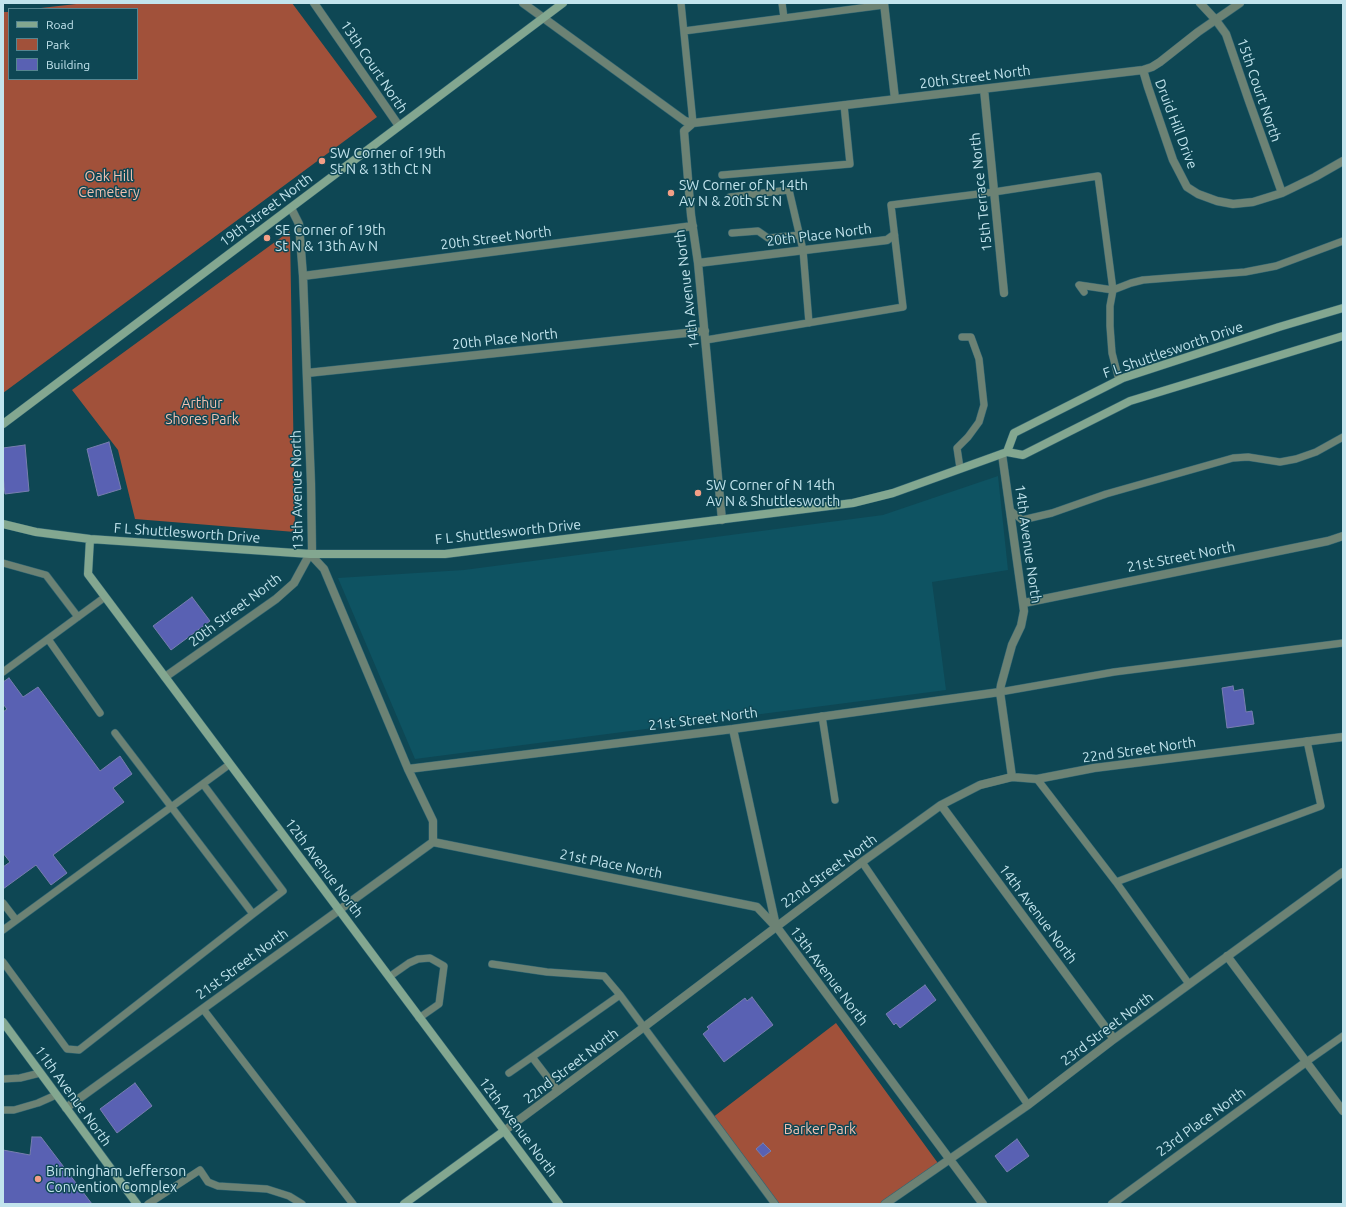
<!DOCTYPE html>
<style>
body{margin:0}
#map{position:relative;width:1346px;height:1207px;overflow:hidden;background:#0e4754;font-family:Ubuntu,sans-serif}
canvas{display:block}
.frame{position:absolute;inset:0;border:4px solid #c2e4ed;pointer-events:none}
.legend{position:absolute;left:8px;top:8px;width:130px;height:72px;box-sizing:border-box;background:#0e4754;border:1px solid #568691;margin:0;padding:5px 7px;list-style:none;font-size:12px;color:#c2e4ed}
.legend li{display:flex;align-items:center;gap:8px;height:20px}
.legend b{width:20px;border:1px solid #568691}
</style>
<div id="map">
<canvas width="1346" height="1207"></canvas>
<div class="frame"></div>
<ul class="legend">
<li><b style="height:5px;background:#83a790"></b>Road</li>
<li><b style="height:11px;background:#a1513a"></b>Park</li>
<li><b style="height:11px;background:#5961b3"></b>Building</li>
</ul>
</div>
<script>
const c = document.querySelector('canvas').getContext('2d');
c.lineJoin = 'round';
function fillPath(path, color) { c.fillStyle = color; c.fill(path, 'evenodd'); }
const poly = rows => new Path2D(rows.map(r => 'M' + r).join(''));
function strokePath(path, color, width, dash) { c.strokeStyle = color; c.lineWidth = width; c.lineCap = dash ? 'butt' : 'round'; c.setLineDash(dash || []); c.stroke(path); }
function write(font, color, halo, rows, align = 'center') {
  c.font = font + ' Ubuntu,sans-serif'; c.lineWidth = 3; c.setLineDash([]); c.textBaseline = 'middle'; c.strokeStyle = halo; c.fillStyle = color; for (const [text, x, y, turn = 0] of rows) {
    c.save(); c.translate(x, y); c.rotate((+turn || 0) * Math.PI / 180); c.textAlign = isNaN(turn) ? turn : align; if (halo) c.strokeText(text, 0, 0); c.fillText(text, 0, 0); c.restore();
  }
}
const built = poly([
 [998,476,1008,570,932,582,946,690,415,759,338,578,464,570,883,515]
]);
const green = poly([
 [85,3,292,3,377,117,3,393,3,12,9,12,9,79,137,79,137,9,32,9],
 [290,231,295,532,135,519,118,450,72,390],
 [836,1023,940,1166,885,1204,775,1204,712,1118]
]);
const building = poly([
 [109,442,121,489,98,496,87,449,109,442],
 [25,445,29,491,5,494,3,475,3,448,25,445],
 [192,597,210,621,171,650,153,626,192,597],
 [9,678,23,697,38,687,100,771,120,756,132,774,113,788,124,802,53,855,67,873,51,885,36,865,3,889,3,867,10,862,3,853,3,712,7,709,3,704,3,682,9,678],
 [1233,686,1234,691,1243,689,1246,712,1252,711,1254,724,1227,728,1222,688,1233,686],
 [925,985,936,1000,900,1028,896,1023,894,1025,886,1014,925,985],
 [752,997,773,1025,724,1062,703,1034,709,1029,707,1027,745,998,747,1001,752,997],
 [135,1083,152,1106,117,1133,100,1109,135,1083],
 [32,1137,41,1137,92,1204,3,1204,3,1150,30,1155,32,1137],
 [1017,1139,1029,1156,1007,1172,995,1156,1017,1139],
 [763,1143,771,1151,763,1157,756,1149,763,1143]
]);
const lane = poly([
 [681,3,693,123],
 [782,3,784,18],
 [684,31,884,5],
 [722,175,850,164,844,105],
 [730,197,789,190,803,250,809,323],
 [732,233,758,231,768,238,799,235],
 [1084,292,1079,285,1113,290,1131,283,1143,280,1245,272,1276,266,1343,241],
 [706,340,903,307,891,205,994,192,1098,176,1113,290,1110,306,1110,326,1112,353,1119,380],
 [960,468,957,448,968,437,979,422,984,405,979,359,971,337,962,337],
 [1011,511,1022,520,1052,513,1106,494,1233,458,1248,457,1280,462,1296,459,1316,452,1343,437],
 [3,563,46,575,78,617],
 [48,639,100,713],
 [3,672,105,597],
 [1000,692,1114,672,1343,643],
 [822,716,835,800],
 [1037,779,1116,882,1321,806,1307,741],
 [203,784,283,891,253,914],
 [862,862,1028,1105],
 [1116,882,1189,984],
 [3,903,16,920],
 [3,930,230,764],
 [3,962,67,1049,79,1050,253,914,115,733],
 [492,964,547,972,604,976,620,995,532,1057],
 [389,977,409,963,418,959,430,958,444,966,439,1004,419,1018],
 [620,995,775,1204],
 [203,1009,353,1204],
 [1306,1062,1343,1036],
 [509,1073,532,1057,558,1091],
 [3,1079,20,1078,40,1073],
 [3,1110,14,1110,38,1103,56,1095],
 [148,1204,200,1170,208,1182,218,1186,267,1189,289,1196,302,1204]
]);
const street = poly([
 [314,3,399,126],
 [523,3,685,121,693,123,1143,70,1152,67,1160,62,1198,32,1240,3],
 [884,3,895,99],
 [1200,3,1215,19,1226,34,1249,101,1282,193],
 [1143,70,1148,87,1173,160,1187,187,1198,194,1217,201,1233,204,1253,202,1282,193,1315,177,1343,161],
 [984,89,1004,293],
 [693,123,684,131,691,215,698,263,722,520],
 [698,263,887,240,894,235],
 [303,276,693,226],
 [307,373,705,331],
 [1002,454,1024,611,1021,626,1012,645,1001,685,1000,692,1012,777],
 [310,554,324,569,408,769,433,821,433,842],
 [1024,603,1328,541,1343,536],
 [165,677,276,599,294,583,312,550,311,484,303,276,299,224,291,208],
 [733,729,776,926,983,1204],
 [408,769,733,729,1000,692],
 [941,805,1114,1039],
 [433,842,757,907,775,926],
 [1227,956,1343,1111],
 [66,1108,433,842],
 [504,1131,644,1027,862,862,941,805,980,785,1012,777,1037,779,1094,768,1343,737],
 [885,1204,1028,1105,1114,1039,1343,872],
 [1112,1204,1306,1062]
]);
const secondary = poly([
 [3,424,563,3],
 [1007,452,1014,433,1123,378,1279,327,1343,308],
 [3,524,36,532,90,539,310,554,445,554,853,503,893,493,1007,452,1023,455,1130,401,1343,336],
 [90,539,88,574,559,1204],
 [3,1022,137,1204],
 [404,1204,504,1131]
]);
const markers = [
 [322,161,4,"#f39f86"],
 [671,193,4,"#f39f86"],
 [267,238,4,"#f39f86"],
 [698,493,4,"#f39f86"],
 [38,1179,4,"#f39f86"]
];
const streetNames = [
 ["13th Court North",374,67,56],
 ["20th Street North",975,77,-7],
 ["15th Court North",1259,90,71],
 ["Druid Hill Drive",1176,124,69],
 ["15th Terrace North",981,192,-96],
 ["19th Street North",266,210,-37],
 ["20th Place North",819,235,-7],
 ["20th Street North",496,238,-7],
 ["14th Avenue North",687,289,-97],
 ["20th Place North",505,339,-6],
 ["F L Shuttlesworth Drive",1173,350,-19],
 ["13th Avenue North",297,490,-91],
 ["F L Shuttlesworth Drive",508,532,-6],
 ["F L Shuttlesworth Drive",187,533,4],
 ["14th Avenue North",1028,544,82],
 ["21st Street North",1181,557,-11],
 ["20th Street North",235,610,-37],
 ["21st Street North",703,719,-7],
 ["22nd Street North",1139,750,-8],
 ["21st Place North",611,864,11],
 ["12th Avenue North",324,868,53],
 ["22nd Street North",829,871,-36],
 ["14th Avenue North",1038,914,53],
 ["21st Street North",242,964,-36],
 ["13th Avenue North",829,976,53],
 ["23rd Street North",1107,1029,-37],
 ["22nd Street North",571,1066,-37],
 ["11th Avenue North",73,1096,54],
 ["23rd Place North",1201,1122,-36],
 ["12th Avenue North",518,1127,53]
];
const poiNames = [
 ["SW Corner of 19th",330,153],
 ["St N & 13th Ct N",330,169],
 ["SW Corner of N 14th",679,185],
 ["Av N & 20th St N",679,201],
 ["SE Corner of 19th",275,230],
 ["St N & 13th Av N",275,246],
 ["SW Corner of N 14th",706,485],
 ["Av N & Shuttlesworth",706,501],
 ["Birmingham Jefferson",46,1171],
 ["Convention Complex",46,1187]
];
const parkNames = [
 ["Oak Hill",109,176],
 ["Cemetery",109,192],
 ["Arthur",202,403],
 ["Shores Park",202,419],
 ["Barker Park",820,1129]
];
fillPath(built, '#0e5362');
fillPath(green, '#a1513a');
fillPath(building, '#5961b3');
strokePath(building, '#777eaf', 1);
strokePath(lane, '#326673', 8);
strokePath(street, '#326673', 9);
strokePath(secondary, '#326673', 9);
strokePath(lane, '#6c8274', 7);
strokePath(street, '#6c8274', 8);
strokePath(secondary, '#83a790', 8);
for (const [x, y, r, color] of markers) { const dot = new Path2D(); dot.arc(x, y, r, 0, 2 * Math.PI); c.fillStyle = color; c.fill(dot); strokePath(dot, '#0e4754', 1.5); }
write('14px', '#c2e4ed', '#0e4754', streetNames);
write('14px', '#c2e4ed', '#0e4754', poiNames, 'left');
write('14px', '#f3c0b0', '#0e4754', parkNames);
</script>
